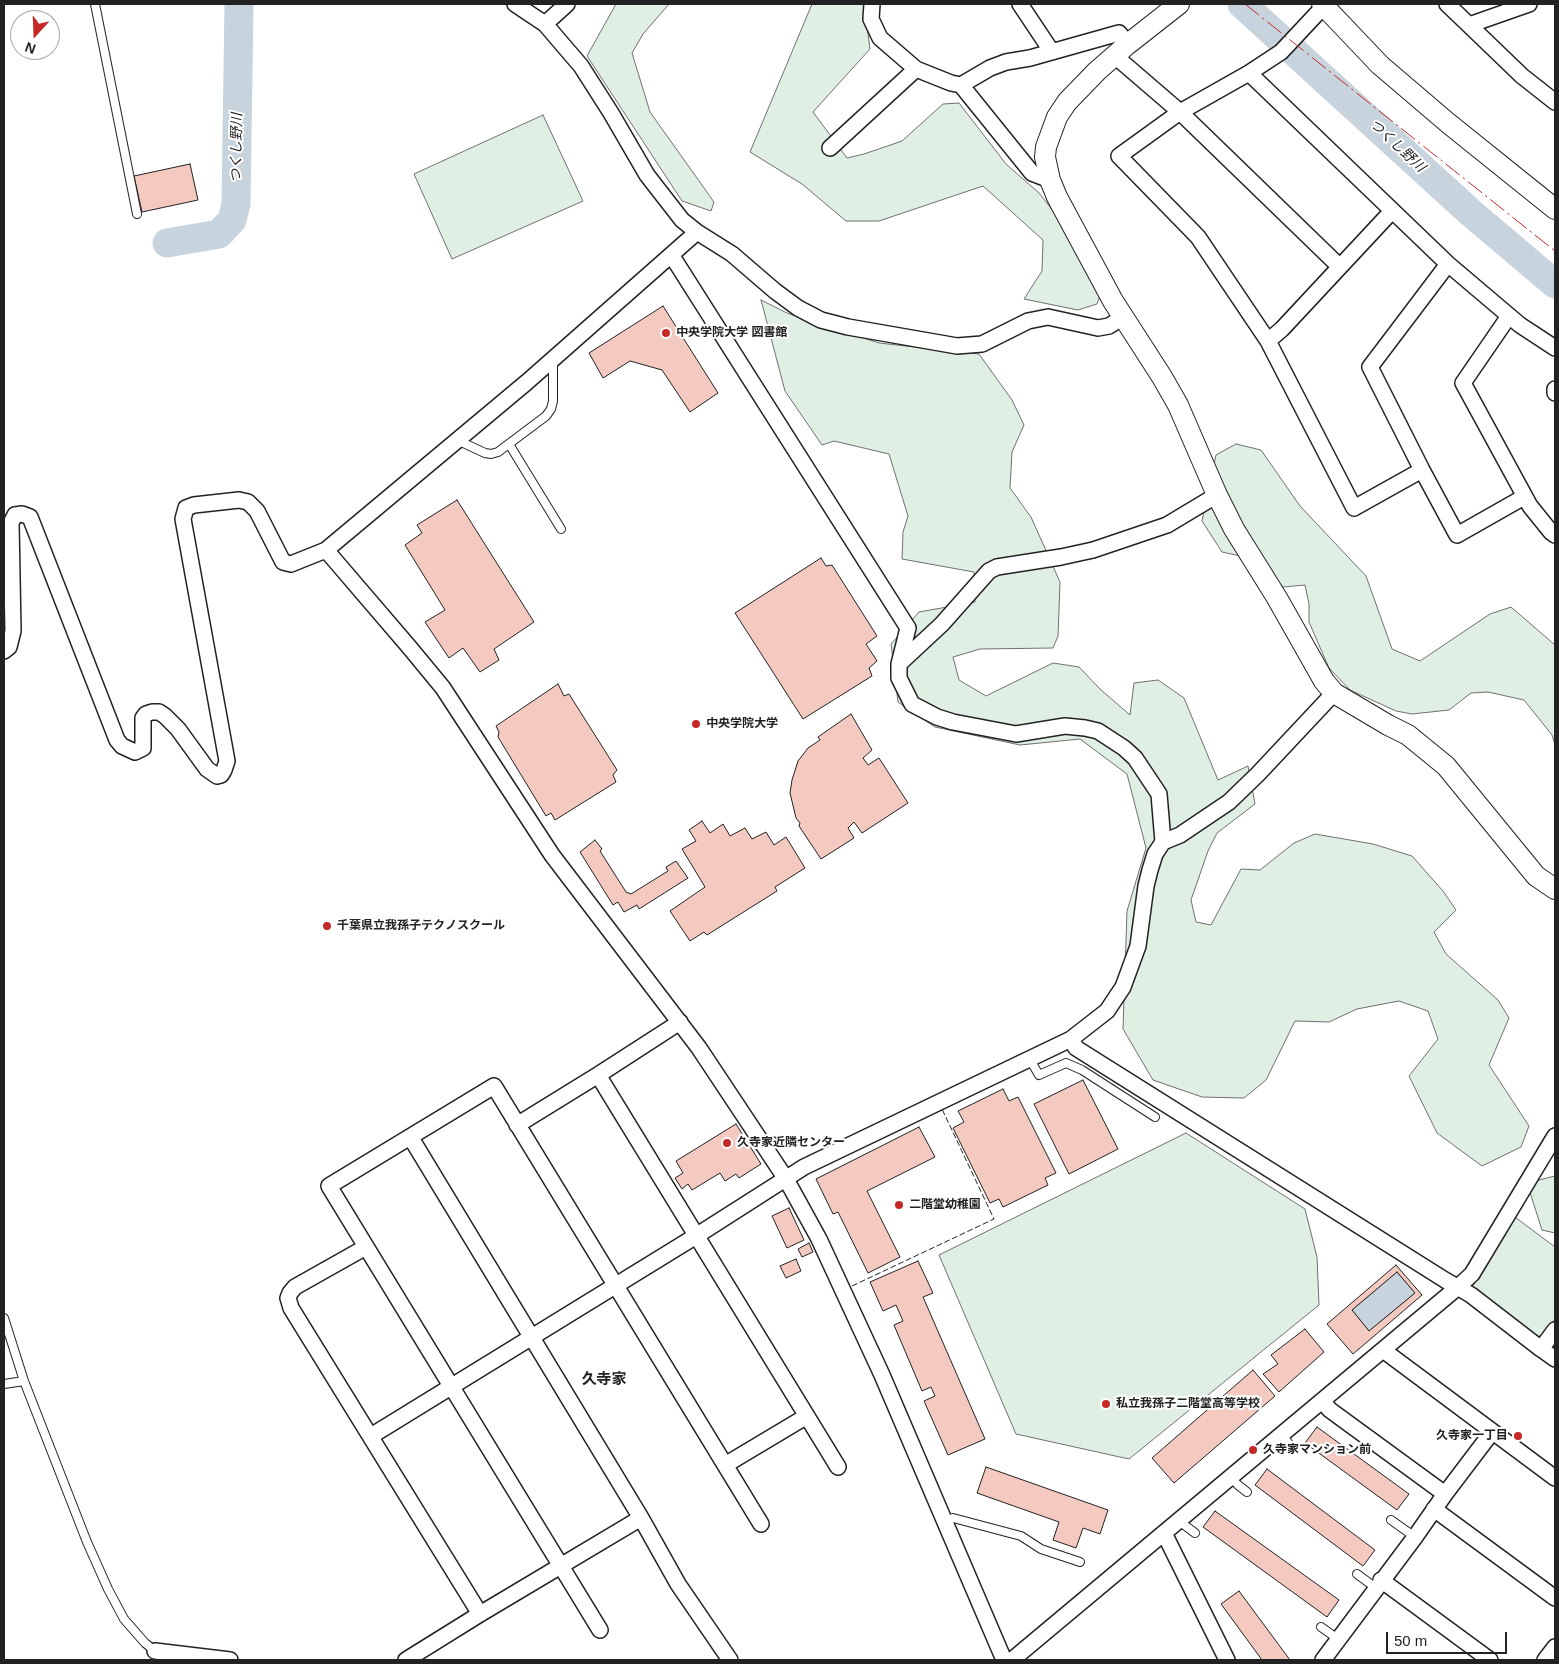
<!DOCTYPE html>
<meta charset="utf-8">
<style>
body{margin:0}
#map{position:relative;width:1559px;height:1664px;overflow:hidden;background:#fff;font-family:Helvetica,sans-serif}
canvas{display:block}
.frame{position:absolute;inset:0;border:5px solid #222;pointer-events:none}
.north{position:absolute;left:10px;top:10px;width:50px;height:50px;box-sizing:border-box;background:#fff;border:1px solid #a7a7a7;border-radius:50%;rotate:200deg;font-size:14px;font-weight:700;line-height:20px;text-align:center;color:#222}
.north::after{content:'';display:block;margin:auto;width:18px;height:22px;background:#c62828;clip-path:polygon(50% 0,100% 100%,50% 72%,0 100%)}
.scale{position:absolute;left:1386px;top:1632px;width:121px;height:22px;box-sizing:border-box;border:2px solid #222;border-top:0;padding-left:6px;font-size:15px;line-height:18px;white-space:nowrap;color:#222;-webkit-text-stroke:4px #fff;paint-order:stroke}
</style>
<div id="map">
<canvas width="1559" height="1664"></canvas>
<div class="frame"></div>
<div class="north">N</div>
<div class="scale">50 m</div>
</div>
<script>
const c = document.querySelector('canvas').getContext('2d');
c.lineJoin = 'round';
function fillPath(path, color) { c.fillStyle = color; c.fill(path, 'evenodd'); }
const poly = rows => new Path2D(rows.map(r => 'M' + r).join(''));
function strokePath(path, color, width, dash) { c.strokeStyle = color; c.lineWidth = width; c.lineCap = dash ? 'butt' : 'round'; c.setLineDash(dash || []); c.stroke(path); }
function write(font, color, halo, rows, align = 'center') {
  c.font = font + ' Helvetica,"Noto Sans JP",sans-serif'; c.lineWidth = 4; c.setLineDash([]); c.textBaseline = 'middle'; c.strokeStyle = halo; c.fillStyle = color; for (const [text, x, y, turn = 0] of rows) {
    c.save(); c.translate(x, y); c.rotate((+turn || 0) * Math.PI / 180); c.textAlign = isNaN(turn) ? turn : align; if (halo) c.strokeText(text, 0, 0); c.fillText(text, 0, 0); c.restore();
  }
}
const green = poly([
 [616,4,669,4,643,34,632,53,650,112,714,202,711,211,682,201,587,56,616,4],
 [812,4,864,4,870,49,813,112,847,158,864,154,902,141,943,104,959,103,1006,164,1039,193,1058,217,1101,293,1097,304,1078,310,1024,299,1042,271,1043,240,983,186,879,221,846,221,802,184,750,152,812,4],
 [543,115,583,201,452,259,414,174,543,115],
 [761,300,787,313,879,343,979,354,1012,400,1024,425,1012,452,1010,488,1031,517,1060,582,1058,636,1053,648,980,649,953,657,959,680,986,696,1053,663,1079,667,1100,689,1130,715,1134,683,1158,680,1184,698,1218,780,1248,766,1255,804,1217,833,1208,851,1191,900,1196,922,1211,925,1241,869,1260,870,1294,843,1315,834,1373,844,1412,856,1443,891,1456,910,1434,932,1446,954,1498,1000,1509,1018,1489,1065,1529,1126,1521,1147,1482,1166,1437,1133,1409,1076,1438,1039,1428,1011,1399,1001,1357,1009,1329,1022,1295,1021,1266,1080,1244,1098,1202,1097,1153,1080,1123,1029,1127,911,1146,848,1127,774,1080,739,1020,745,935,727,898,702,891,644,919,612,975,602,974,572,902,559,903,532,908,516,889,454,834,441,822,445,785,391,761,300],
 [1236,444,1261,450,1300,506,1366,576,1392,649,1420,661,1490,614,1511,607,1555,645,1555,745,1552,735,1524,700,1488,692,1471,693,1449,710,1412,714,1396,711,1350,690,1329,668,1309,622,1309,604,1305,585,1283,587,1259,560,1222,552,1202,521,1216,455,1236,444],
 [1186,1133,1305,1209,1317,1257,1319,1305,1129,1459,1016,1434,939,1255,1186,1133],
 [1555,1176,1555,1233,1542,1230,1527,1183,1555,1176],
 [1515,1217,1555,1247,1555,1319,1544,1335,1536,1337,1471,1289,1515,1217]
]);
const water = poly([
 [1397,1272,1415,1293,1369,1331,1352,1310,1397,1272]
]);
const river = poly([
 [1242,4,1471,213,1555,284],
 [167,243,219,234,232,220,236,204,239,4]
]);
const building = poly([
 [190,164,198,200,142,212,134,176,190,164],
 [663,306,718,393,690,412,662,370,630,361,603,378,589,353,663,306],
 [457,500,534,622,494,649,499,660,480,672,463,648,449,658,425,622,445,610,405,545,422,533,417,525,457,500],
 [821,558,826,566,832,565,877,636,866,644,877,661,869,668,872,676,803,719,735,613,821,558],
 [558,684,564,696,569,694,617,770,613,775,616,782,555,820,551,813,546,816,498,737,499,732,496,726,558,684],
 [851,714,872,750,863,758,868,765,879,758,908,803,862,833,854,822,848,828,854,838,821,859,799,826,800,823,796,818,790,793,792,780,798,761,808,748,820,740,818,737,851,714],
 [702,821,710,833,723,824,730,836,745,828,752,839,766,832,774,845,786,837,805,868,775,887,777,891,707,935,704,932,690,941,670,911,705,887,682,849,696,841,689,830,702,821],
 [595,840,602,849,600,851,626,892,631,894,668,871,666,867,676,861,688,878,639,909,637,905,624,912,618,902,613,905,580,852,595,840],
 [1083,1080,1118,1149,1069,1174,1034,1104,1083,1080],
 [1003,1089,1009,1101,1018,1097,1056,1173,1045,1178,1048,1185,1003,1207,999,1199,990,1203,953,1128,964,1122,958,1111,1003,1089],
 [736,1124,761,1164,739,1178,736,1174,725,1181,720,1173,692,1190,688,1184,682,1189,675,1178,683,1173,676,1161,736,1124],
 [919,1127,935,1157,867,1191,900,1257,868,1273,838,1212,833,1214,816,1179,919,1127],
 [789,1208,804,1240,787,1248,772,1216,789,1208],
 [809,1243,813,1252,802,1257,798,1249,809,1243],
 [796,1259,801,1271,786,1278,780,1266,796,1259],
 [918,1261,933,1293,923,1297,985,1439,948,1455,924,1401,935,1396,931,1387,922,1391,894,1325,903,1321,896,1305,883,1311,870,1282,918,1261],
 [1396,1265,1422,1295,1353,1354,1327,1324,1396,1265],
 [1397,1272,1415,1293,1369,1331,1352,1310,1397,1272],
 [1305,1329,1324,1352,1279,1392,1263,1374,1278,1364,1271,1355,1305,1329],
 [1253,1370,1275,1396,1174,1483,1152,1458,1253,1370],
 [1317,1427,1409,1494,1397,1510,1305,1443,1317,1427],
 [986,1467,1108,1510,1100,1534,1083,1528,1076,1548,1053,1540,1059,1522,977,1493,986,1467],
 [1267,1469,1375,1550,1363,1566,1255,1485,1267,1469],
 [1215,1511,1339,1600,1327,1617,1203,1527,1215,1511],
 [1239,1591,1290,1660,1262,1660,1221,1604,1239,1591]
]);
const lane = poly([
 [95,4,137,214],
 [457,440,485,453,491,454,498,452,546,416,551,409,553,401,553,361],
 [509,444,561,529],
 [1029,1058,1039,1075,1066,1063,1082,1070,1155,1117],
 [4,1318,24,1381,87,1542,108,1589,124,1619,145,1643,155,1651],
 [4,1384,24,1381],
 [1282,1435,1293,1449],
 [1231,1478,1238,1485,1247,1492],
 [1391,1520,1415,1537],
 [1179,1521,1195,1533],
 [944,1522,953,1518,1021,1536,1041,1549,1080,1562],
 [1357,1574,1376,1588],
 [1321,1627,1338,1639]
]);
const street = poly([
 [515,4,545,24],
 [567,4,545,24,581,66,611,113,647,175,682,220,697,232],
 [872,4,871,19,880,38,916,69,951,83,961,85,1032,173,1050,180],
 [1020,4,1052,52],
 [1447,4,1469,25,1529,4],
 [1324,6,1281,52,1249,73,1180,112,1119,156,1198,237,1268,341,1354,508,1422,470],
 [1469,25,1522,76,1555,102],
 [1115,56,1180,112,1339,266],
 [1249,73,1448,264,1520,325,1555,348],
 [961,85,990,68,1006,62,1030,58,1119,33,1128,44],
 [830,148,916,69],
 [672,256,908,628,899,664,899,678,912,704,937,717,953,722,1016,734,1065,726,1085,728,1098,731,1124,748,1135,758,1159,794,1163,842],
 [1448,264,1370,367,1422,470,1457,535,1524,497],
 [1509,316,1463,383,1530,506,1551,532,1555,535],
 [1268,341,1282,329,1392,211],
 [1555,389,1555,393],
 [4,651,9,647,13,631,11,523,15,515,22,514,30,517,117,740,122,746,135,752,143,748,143,718,146,714,152,712,159,712,165,716,178,729,207,769,217,776,221,775,224,770,227,761,183,519,186,508,194,505,239,500,248,502,257,511,283,562,291,564,326,550],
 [899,664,942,624,989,571,997,567,1061,557,1093,550,1167,525,1217,495],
 [1334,693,1258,774,1229,802,1180,835,1163,842,1155,854,1150,870,1146,886,1138,946,1123,987,1107,1011,1071,1039,1076,1048,1445,1280,1471,1295,1541,1349,1555,1330],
 [598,1075,838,1467],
 [517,1125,598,1075,680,1022],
 [411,1138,641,1518,678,1584,730,1660],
 [366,1247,295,1287,290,1293,288,1298,291,1308,480,1614],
 [1541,1349,1555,1359],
 [1383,1350,1555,1478],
 [1322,1401,1330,1410,1445,1494],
 [371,1436,696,1236,804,1167,1071,1039],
 [725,1465,807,1416],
 [1434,1509,1555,1598],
 [1164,1533,1227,1660],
 [1381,1580,1490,1660],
 [600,1630,329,1186,494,1086,761,1524],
 [155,1651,230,1660],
 [406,1660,480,1614,641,1518],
 [1004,1660,882,1375,819,1239,786,1179,699,1048,552,855,443,688,410,648,326,550,527,382,697,232,732,254,775,291,798,308,821,320,848,327,957,346,982,344,1028,321,1048,317,1098,328,1109,326,1123,317],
 [1012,1660,1458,1287,1472,1274,1555,1136],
 [1323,1660,1415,1537,1445,1494,1492,1432],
 [1545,1660,1555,1647]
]);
const secondary = poly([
 [1179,4,1128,44,1097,71,1067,102,1057,117,1046,147,1045,157,1050,180,1057,197,1113,301,1162,377,1178,405,1217,495,1234,529,1277,598,1324,681,1334,693,1388,725,1408,735,1446,766,1536,876,1555,889],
 [1322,4,1380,65,1448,123,1555,209]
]);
const fence = poly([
 [852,1286,994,1219,942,1109]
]);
const power = poly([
 [1245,4,1555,251]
]);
const markers = [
 [666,333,5,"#c62828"],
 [696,724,5,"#c62828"],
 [327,926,5,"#c62828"],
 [727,1143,5,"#c62828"],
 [899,1205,5,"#c62828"],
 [1106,1404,5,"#c62828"],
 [1518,1436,5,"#c62828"],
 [1253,1450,5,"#c62828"]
];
const poiNames = [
 ["中央学院大学 図書館",676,333],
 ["中央学院大学",706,724],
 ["千葉県立我孫子テクノスクール",337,926],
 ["久寺家近隣センター",737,1143],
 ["二階堂幼稚園",909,1205],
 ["私立我孫子二階堂高等学校",1116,1404],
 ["久寺家一丁目",1508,1436,"right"],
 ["久寺家マンション前",1263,1450]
];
const waterNames = [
 ["つくし野川",1397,146,43],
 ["つくし野川",237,148,-89]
];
const quarterNames = [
 ["久寺家",604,1380]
];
fillPath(green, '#e0efe3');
strokePath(green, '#6f6f6f', 1);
fillPath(water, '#c7d3dd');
strokePath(water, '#6f6f6f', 1);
strokePath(river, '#c7d3dd', 29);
fillPath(building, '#f3c9c0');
strokePath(building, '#222', 1);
strokePath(lane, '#222', 10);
strokePath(street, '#222', 18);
strokePath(secondary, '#222', 22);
strokePath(lane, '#fff', 8);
strokePath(street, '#fff', 15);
strokePath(secondary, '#fff', 20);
strokePath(fence, '#222', 1, [6, 2.5]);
strokePath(power, '#c62828', 1, [18, 4, 2.5, 4]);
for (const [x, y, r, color] of markers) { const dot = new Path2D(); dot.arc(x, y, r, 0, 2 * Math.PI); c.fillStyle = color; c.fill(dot); strokePath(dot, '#fff', 2); }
write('bold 12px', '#222', '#fff', poiNames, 'left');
write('italic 14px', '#222', '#fff', waterNames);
write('bold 15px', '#222', '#fff', quarterNames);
</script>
